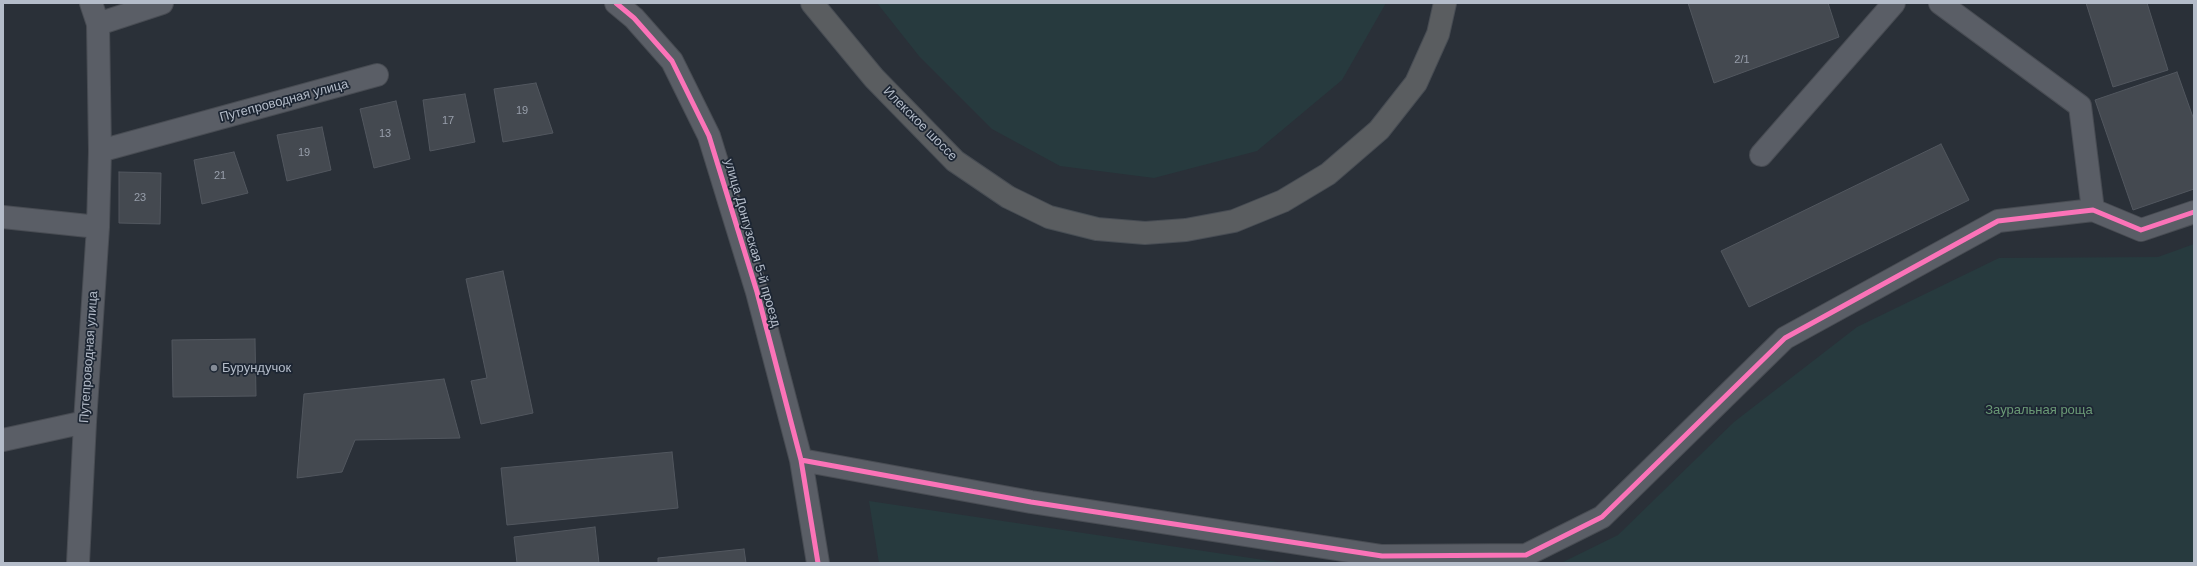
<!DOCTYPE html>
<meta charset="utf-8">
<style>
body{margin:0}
#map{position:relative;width:2197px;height:566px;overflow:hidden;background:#2a3038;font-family:Arial,sans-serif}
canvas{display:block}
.frame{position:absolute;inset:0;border:4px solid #b4bcc9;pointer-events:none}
</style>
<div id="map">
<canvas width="2197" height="566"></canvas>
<div class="frame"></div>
</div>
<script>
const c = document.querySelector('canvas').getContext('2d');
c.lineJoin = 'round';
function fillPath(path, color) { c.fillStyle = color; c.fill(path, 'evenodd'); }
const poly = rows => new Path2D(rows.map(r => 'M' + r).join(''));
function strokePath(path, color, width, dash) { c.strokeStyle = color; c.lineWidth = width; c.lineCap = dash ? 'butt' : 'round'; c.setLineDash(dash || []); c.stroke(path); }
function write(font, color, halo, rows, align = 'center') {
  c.font = font + ' Arial,sans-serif'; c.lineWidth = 3.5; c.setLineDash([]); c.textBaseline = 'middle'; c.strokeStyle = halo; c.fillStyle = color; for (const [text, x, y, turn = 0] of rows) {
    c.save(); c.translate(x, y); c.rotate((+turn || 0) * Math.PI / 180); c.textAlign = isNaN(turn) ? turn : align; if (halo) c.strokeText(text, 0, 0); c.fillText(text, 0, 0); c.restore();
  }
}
const green = poly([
 [877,3,1386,3,1342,80,1257,151,1154,178,1060,166,992,129,919,56],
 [2194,244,2194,563,1561,563,1618,535,1734,422,1857,327,1999,258,2158,257],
 [869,501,1284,563,879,563]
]);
const building = poly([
 [1688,3,1828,3,1839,37,1714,83,1688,3],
 [2086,3,2147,3,2168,70,2113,87,2086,3],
 [2177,72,2194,120,2194,189,2133,210,2095,100,2177,72],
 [536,83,553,133,503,142,494,89,536,83],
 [465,94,475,142,430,151,423,100,465,94],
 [396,101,410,159,374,168,360,109,396,101],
 [322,127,331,170,287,181,277,135,322,127],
 [1941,144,1969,200,1749,307,1721,251,1941,144],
 [234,152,248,193,202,204,194,160,234,152],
 [119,172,161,173,160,224,119,223,119,172],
 [503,271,533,413,481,424,471,381,487,378,466,279,503,271],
 [255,339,256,396,173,397,172,340,255,339],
 [444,379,460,438,355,440,342,472,297,478,304,394,444,379],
 [672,452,678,508,507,525,501,468,672,452],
 [595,527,599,563,517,563,514,537,595,527],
 [744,549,746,563,658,563,658,558,744,549]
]);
const minor = poly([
 [616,3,634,18,672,61,709,136,757,292,801,460,818,563],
 [1940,3,2080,106,2093,210],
 [98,24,162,3],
 [100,151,377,75],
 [1761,155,1894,3],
 [3,217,98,227],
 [3,440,85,422],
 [801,460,1031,502,1382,556,1526,555,1602,517,1785,338,1998,221,2093,210,2141,230,2194,212],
 [78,563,85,422,98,227,100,151,98,24,91,3]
]);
const highway = poly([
 [812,3,874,78,955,161,1008,197,1049,217,1097,229,1145,233,1186,230,1234,221,1283,201,1328,174,1379,130,1416,83,1438,34,1445,3]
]);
const cycleway = poly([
 [616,3,634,18,672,61,709,136,757,292,801,460,818,563],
 [801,460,1031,502,1382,556,1526,555,1602,517,1785,338,1998,221,2093,210,2141,230,2194,212]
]);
const markers = [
 [214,368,4,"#848b96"]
];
const numberNames = [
 ["2/1",1742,60],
 ["19",522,111],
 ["17",448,121],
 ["13",385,134],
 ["19",304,153],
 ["21",220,176],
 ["23",140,198]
];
const streetNames = [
 ["Путепроводная улица",284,101,-15],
 ["Илекское шоссе",920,124,45],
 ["улица Донгузская 5-й проезд",752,243,74],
 ["Путепроводная улица",89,357,-86]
];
const poiNames = [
 ["Бурундучок",222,368]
];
const parkNames = [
 ["Зауральная роща",2039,410]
];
fillPath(green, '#273a3e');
fillPath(building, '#444950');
strokePath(building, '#52575f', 1);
strokePath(minor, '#484c53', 24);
strokePath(highway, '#474c53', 24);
strokePath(minor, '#5a5e66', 22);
strokePath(highway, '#5a5d60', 22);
strokePath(cycleway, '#fb73b8', 5);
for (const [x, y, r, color] of markers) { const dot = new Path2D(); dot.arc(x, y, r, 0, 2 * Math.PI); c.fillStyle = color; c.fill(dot); strokePath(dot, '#1d2633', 1.5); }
write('11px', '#989fab', null, numberNames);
write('13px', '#b4bcc9', '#1d2633', streetNames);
write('13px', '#b4bcc9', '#1d2633', poiNames, 'left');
write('13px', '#6b9a76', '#1d2633', parkNames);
</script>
